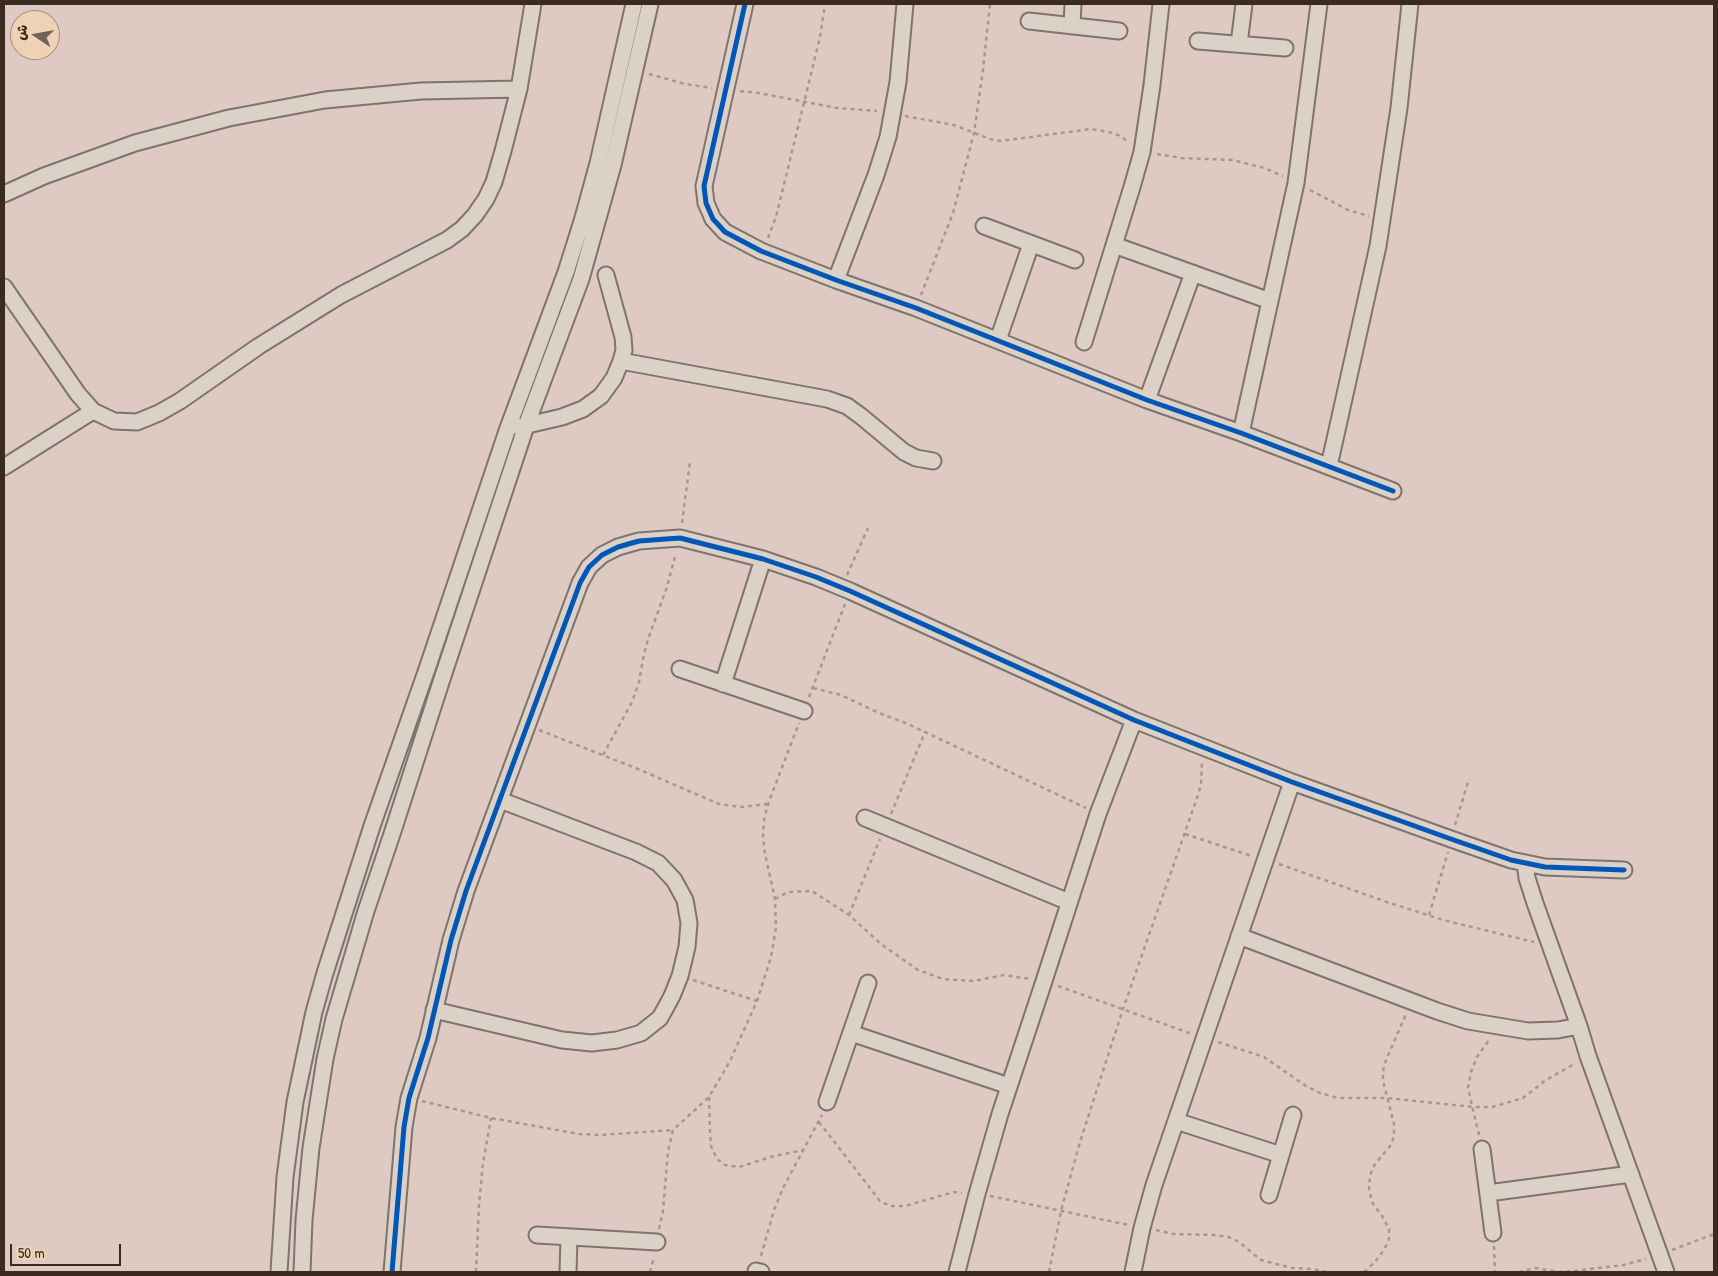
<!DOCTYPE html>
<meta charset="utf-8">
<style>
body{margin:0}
#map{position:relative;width:1718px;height:1276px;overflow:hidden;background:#decac3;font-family:"Patrick Hand","Playpen Sans Arabic",sans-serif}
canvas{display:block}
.frame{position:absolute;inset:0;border:5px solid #3b2a1e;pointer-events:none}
.north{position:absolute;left:10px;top:10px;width:50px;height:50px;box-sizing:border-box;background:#efd2b5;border:1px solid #a78f79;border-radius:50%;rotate:282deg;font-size:14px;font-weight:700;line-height:20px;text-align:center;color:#3b2a1e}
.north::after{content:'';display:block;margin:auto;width:18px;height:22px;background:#746258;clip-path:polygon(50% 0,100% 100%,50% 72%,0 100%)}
.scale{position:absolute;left:10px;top:1244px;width:111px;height:22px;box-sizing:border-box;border:2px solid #3b2a1e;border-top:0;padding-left:6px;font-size:15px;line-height:18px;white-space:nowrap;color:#3b2a1e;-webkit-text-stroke:4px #efd2b5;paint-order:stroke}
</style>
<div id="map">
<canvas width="1718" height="1276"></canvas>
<div class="frame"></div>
<div class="north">ش</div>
<div class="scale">50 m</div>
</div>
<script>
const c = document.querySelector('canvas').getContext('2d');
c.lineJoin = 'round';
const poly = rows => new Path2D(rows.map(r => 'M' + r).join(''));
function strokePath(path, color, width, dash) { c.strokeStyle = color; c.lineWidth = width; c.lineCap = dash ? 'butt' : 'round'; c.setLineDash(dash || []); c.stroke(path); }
const path = poly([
 [649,74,685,84,712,88],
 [740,91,758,93,837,108,877,111],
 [905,116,954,125,990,139,1000,141,1091,129,1109,132,1121,136,1129,143],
 [1157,154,1181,158,1233,160,1264,168,1283,176],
 [1310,190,1348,210,1369,216],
 [768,238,776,217,820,37,825,4],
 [921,295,953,213,974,133,983,70,990,4],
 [682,523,690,462],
 [847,575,868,528],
 [813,688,841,695,879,713,908,724,1086,808],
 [809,697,845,604],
 [539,730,638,769,719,804,741,807,768,804],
 [603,755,632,702,639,682,643,659,648,639,666,590,676,553],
 [891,814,925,732],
 [1455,825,1469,779],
 [1185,834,1252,856],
 [1279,864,1387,902,1443,920,1534,942],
 [775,899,788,892,812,891,849,915,881,944,918,970,943,979,973,981,1004,975,1031,979],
 [849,915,880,839],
 [1429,915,1448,852],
 [693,980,757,1001],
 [1058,986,1192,1034],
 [1218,1042,1264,1057,1306,1086,1320,1093,1338,1098,1387,1098,1473,1107,1492,1107,1523,1098,1546,1080,1576,1063],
 [709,1097,710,1131,711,1146,717,1159,725,1165,739,1167,774,1156,804,1150],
 [422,1101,491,1118,579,1134,601,1135,673,1130],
 [819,1122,880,1201,890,1206,905,1206,954,1192,962,1193],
 [1479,1135,1468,1088,1471,1072,1477,1057,1489,1040],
 [990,1196,1129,1225],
 [659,1229,663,1211,668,1151,673,1130,709,1097,730,1061,757,1001,771,957,776,928,775,899,765,854,763,837,764,820,768,804,799,723],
 [1156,1230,1173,1234,1214,1235,1229,1237,1239,1242,1261,1260,1292,1268,1313,1269,1327,1272],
 [1494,1246,1495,1272],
 [1672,1250,1714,1234],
 [761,1256,774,1210,783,1188,822,1115],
 [476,1272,479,1205,483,1163,491,1118],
 [650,1272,654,1257],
 [1049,1272,1061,1211,1080,1142,1123,1009,1197,798,1201,785,1202,762],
 [1364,1272,1375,1262,1384,1250,1389,1239,1389,1229,1382,1216,1373,1204,1369,1190,1370,1175,1375,1164,1391,1145,1394,1136,1394,1124,1383,1081,1383,1073,1384,1065,1406,1014],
 [1519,1272,1535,1268,1559,1272,1574,1271,1623,1265,1646,1259]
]);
const street = poly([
 [745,4,704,186,706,203,713,219,725,232,761,251,836,280,916,308,1147,400,1241,433,1393,491],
 [1029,21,1119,31],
 [1072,26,1073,4],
 [1198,41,1285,48],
 [1239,44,1244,4],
 [4,194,44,176,135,143,229,118,325,100,421,91,519,89],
 [984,226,1075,260],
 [1114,245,1270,301],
 [836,280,876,175,888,137,898,82,905,4],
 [4,287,78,394,93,411,114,421,137,422,159,413,180,401,259,346,341,295,447,240,462,229,475,215,486,199,494,182,503,151,519,89,533,4],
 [998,340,1031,244],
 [1084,342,1132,187,1142,152,1152,85,1161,4],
 [621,361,827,399,847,406,862,417,904,452,916,458,933,461],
 [1147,400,1193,273],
 [519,427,562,417,583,409,601,396,614,378,621,361,624,350,623,337,606,275],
 [1241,433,1296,183,1319,4],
 [1329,466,1378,246,1399,108,1410,4],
 [4,467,93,411],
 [680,669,804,711],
 [723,684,763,559],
 [865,818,1069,902],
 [1525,863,1527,878,1535,903,1579,1026,1588,1056,1666,1272],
 [1239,936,1437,1011,1468,1021,1528,1031,1558,1030,1579,1026],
 [434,1010,562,1040,592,1043,617,1040,641,1033,660,1018,672,996,680,976,687,947,689,923,685,900,674,880,658,863,636,852,500,800],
 [851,1033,1009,1086],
 [827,1102,868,983],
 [1176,1121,1281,1155],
 [1482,1149,1493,1233],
 [1488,1193,1631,1174],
 [1269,1195,1293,1115],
 [537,1235,657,1242],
 [756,1271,761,1272],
 [279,1272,285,1177,295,1102,314,1012,325,973,372,826,427,669,508,428,566,272,583,218,598,163,634,4],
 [302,1272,304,1220,311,1148,325,1059,334,1019,366,911,392,834,443,676,526,426,581,279,613,165,650,4],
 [392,1272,404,1127,409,1098,428,1038,451,940,466,891,580,583,589,567,602,555,618,547,639,541,680,538,763,559,816,577,850,591,1134,720,1292,782,1451,839,1511,860,1545,867,1624,870],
 [568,1272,569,1238],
 [957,1272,977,1194,1000,1114,1044,981,1098,814,1134,720],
 [1133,1272,1142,1228,1154,1185,1292,782]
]);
const cycleway = poly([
 [745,4,704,186,706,203,713,219,725,232,761,251,836,280,916,308,1147,400,1241,433,1393,491],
 [392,1272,404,1127,409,1098,428,1038,451,940,466,891,580,583,589,567,602,555,618,547,639,541,680,538,763,559,816,577,850,591,1134,720,1292,782,1451,839,1511,860,1545,867,1624,870]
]);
strokePath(street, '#7f736d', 19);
strokePath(path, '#a29991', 2.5, [4, 4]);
strokePath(street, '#dcd1c7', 15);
strokePath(cycleway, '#0057b8', 5);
</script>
